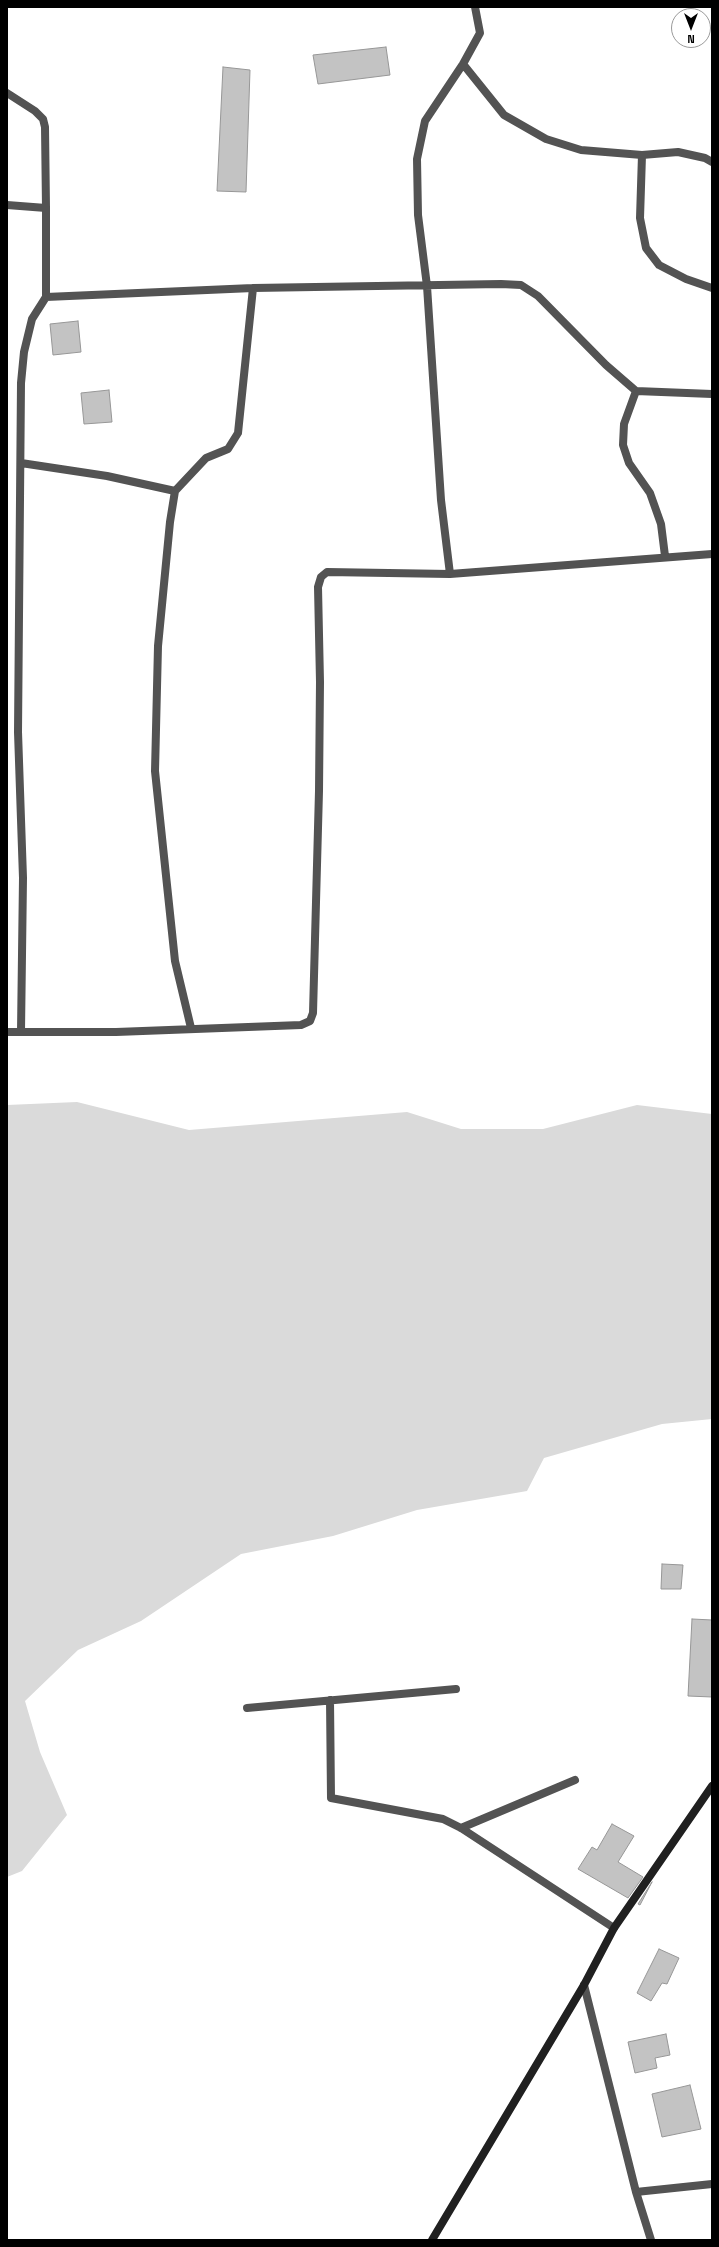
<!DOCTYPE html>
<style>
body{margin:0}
#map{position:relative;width:719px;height:2247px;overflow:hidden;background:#fff;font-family:"Space Grotesk",sans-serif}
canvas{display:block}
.frame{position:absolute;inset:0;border:8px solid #000;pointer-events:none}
.north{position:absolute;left:671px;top:8px;width:40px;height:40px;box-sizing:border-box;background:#fff;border:1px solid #999;border-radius:50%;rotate:180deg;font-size:11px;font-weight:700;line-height:16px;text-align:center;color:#000}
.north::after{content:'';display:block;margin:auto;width:14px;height:18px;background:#000;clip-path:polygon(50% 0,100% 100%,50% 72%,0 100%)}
</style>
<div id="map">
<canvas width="719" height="2247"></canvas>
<div class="frame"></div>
<div class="north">N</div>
</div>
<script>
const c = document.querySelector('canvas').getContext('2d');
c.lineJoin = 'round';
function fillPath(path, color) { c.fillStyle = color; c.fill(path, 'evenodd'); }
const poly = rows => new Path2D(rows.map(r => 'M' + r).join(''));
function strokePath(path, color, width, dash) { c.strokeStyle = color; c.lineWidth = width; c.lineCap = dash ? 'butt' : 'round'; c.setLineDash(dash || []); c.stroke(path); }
const green = poly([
 [77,1102,189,1130,407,1112,461,1129,543,1129,637,1105,712,1114,712,1419,662,1424,544,1458,527,1491,417,1510,333,1536,241,1554,141,1621,78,1650,25,1701,40,1752,67,1815,22,1871,7,1877,7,1105]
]);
const building = poly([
 [386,47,390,75,318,84,313,55,386,47],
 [223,67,250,70,246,192,217,191,223,67],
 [78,321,81,352,53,355,50,324,78,321],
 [109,390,112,422,84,424,81,393,109,390],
 [662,1564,683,1565,681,1589,661,1589,662,1564],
 [692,1619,712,1620,712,1697,688,1696,692,1619],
 [612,1824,634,1836,618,1862,643,1877,628,1898,578,1869,592,1847,597,1850,612,1824],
 [652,1882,640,1905,638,1904,652,1882],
 [659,1949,679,1958,667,1984,662,1983,651,2001,637,1993,659,1949],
 [666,2034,670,2055,655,2058,657,2068,635,2073,628,2042,666,2034],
 [690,2085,701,2129,662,2137,652,2094,690,2085]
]);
const street = poly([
 [463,64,504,115,546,139,581,150,642,155,678,152,705,158,712,162],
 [7,93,35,111,43,119,45,127,46,208,46,297,32,319,24,352,21,383,18,732,23,878,21,1031],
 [642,155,640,218,646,248,659,265,686,279,712,288],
 [7,205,46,208],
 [46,297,253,288,501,284,521,285,538,296,606,365,636,391,712,394],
 [636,391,624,424,623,445,629,463,650,493,661,524,665,556],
 [21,463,107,476,175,491],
 [450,574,441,500,427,286,418,215,417,159,425,121,463,64,480,33,475,7],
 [191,1028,175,961,155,771,158,646,170,522,175,491,206,458,228,449,238,433,253,288],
 [7,1032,116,1032,301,1025,310,1021,313,1013,319,791,320,682,318,587,321,577,327,572,450,574,712,554],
 [330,1700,331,1798,443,1819,461,1828,614,1928],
 [247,1708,456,1689],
 [461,1828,575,1780],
 [584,1985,636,2192,651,2240],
 [636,2192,712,2184]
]);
const secondary = poly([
 [432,2240,584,1985,614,1928,712,1786]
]);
fillPath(green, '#dadada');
fillPath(building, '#c3c3c3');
strokePath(building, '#979797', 1);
strokePath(street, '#535353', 8);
strokePath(secondary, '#202020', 8);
</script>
